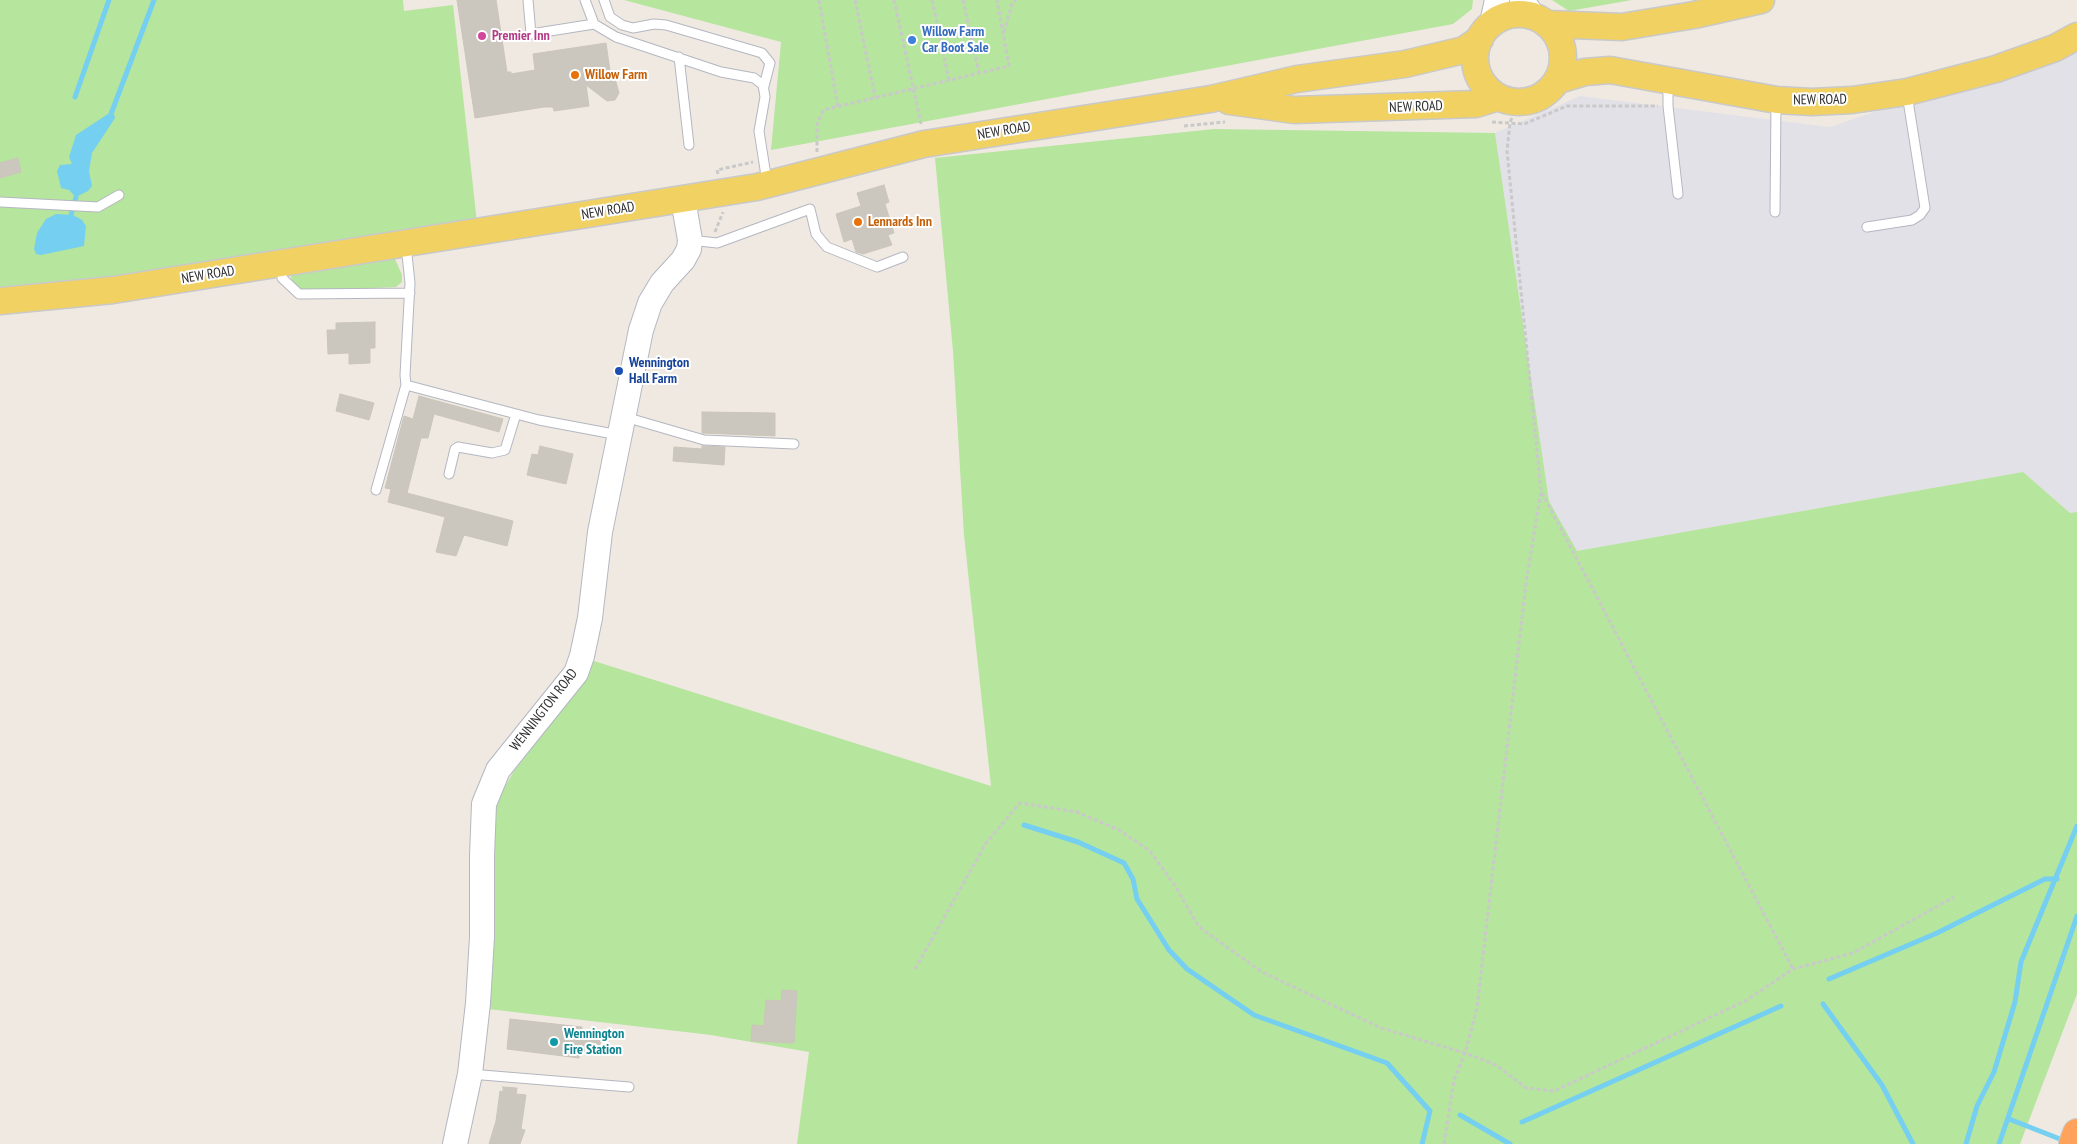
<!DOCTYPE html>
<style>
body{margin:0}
canvas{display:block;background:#efe9e1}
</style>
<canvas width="2077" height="1144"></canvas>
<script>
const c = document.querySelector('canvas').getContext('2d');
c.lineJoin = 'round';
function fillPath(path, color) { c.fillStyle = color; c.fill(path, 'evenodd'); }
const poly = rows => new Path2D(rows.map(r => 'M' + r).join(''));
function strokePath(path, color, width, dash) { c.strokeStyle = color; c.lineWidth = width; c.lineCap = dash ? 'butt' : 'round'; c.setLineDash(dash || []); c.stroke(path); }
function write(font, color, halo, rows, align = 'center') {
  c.font = font + ' "PT Sans Narrow",sans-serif'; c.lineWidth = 4; c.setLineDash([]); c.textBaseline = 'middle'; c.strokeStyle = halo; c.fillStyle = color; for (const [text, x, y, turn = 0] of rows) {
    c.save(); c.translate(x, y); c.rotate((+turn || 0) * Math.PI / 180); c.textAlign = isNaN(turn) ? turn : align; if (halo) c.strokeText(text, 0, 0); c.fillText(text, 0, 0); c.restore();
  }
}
const industrial = poly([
 [2077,43,2077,512,2070,513,2023,472,1573,552,1549,501,1495,133,1580,96,1830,127]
]);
const green = poly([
 [0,0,403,0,404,11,453,5,478,232,0,301],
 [624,0,1473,0,1472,9,1453,24,771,150,781,42],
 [1552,0,1632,0,1569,11],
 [1214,129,1495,133,1549,501,1577,551,2023,472,2070,513,2077,512,2077,994,2020,1144,797,1144,809,1052,711,1035,488,1009,493,821,499,797,514,771,561,711,594,661,991,786,964,535,953,351,935,158],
 [390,256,395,259,402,275,402,282,396,287,308,291,296,287,292,282,290,272]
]);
const water = poly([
 [108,114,114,114,115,118,92,153,89,171,92,186,88,191,76,197,69,190,61,188,57,171,60,165,72,164,69,157,76,135],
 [56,214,73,215,82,220,86,226,84,246,41,255,36,254,34,249,37,233,46,219]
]);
const stream = poly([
 [75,97,109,0],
 [111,114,154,0],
 [71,215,76,197],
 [1024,825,1078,842,1124,863,1133,879,1137,899,1169,950,1187,969,1254,1015,1387,1063,1430,1111,1422,1144],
 [1829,979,1937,933,2045,879,2057,879],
 [1823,1004,1882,1085,1913,1144],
 [1460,1115,1510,1144],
 [2009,1119,2065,1141],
 [1522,1122,1781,1006],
 [1966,1144,1977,1106,1994,1072,2015,1002,2021,962,2077,826],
 [1999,1144,2077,916]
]);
const building = poly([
 [457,0,496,0,507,72,511,72,511,74,535,70,533,54,606,43,610,71,613,71,619,93,615,100,607,101,586,85,589,106,554,111,553,107,544,107,475,118,457,0],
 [18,158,21,172,0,178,0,163,18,158],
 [884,185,889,202,885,204,894,233,888,235,892,245,863,254,856,252,852,239,844,242,836,214,861,206,857,193,884,185],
 [375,322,375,348,370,348,370,363,349,364,349,353,328,354,327,330,336,330,336,323,375,322],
 [340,394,374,403,369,420,336,411,340,394],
 [419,396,503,419,499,432,434,414,428,438,421,438,407,493,513,521,507,546,464,535,456,556,436,552,445,517,388,502,391,489,385,488,404,416,413,419,419,396],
 [702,412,775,413,775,436,702,433,702,412],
 [540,446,573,454,566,484,527,475,532,454,538,455,540,446],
 [702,446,725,447,724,465,673,461,674,447,702,449,702,446],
 [782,990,797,991,794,1043,751,1041,752,1025,764,1026,766,1000,781,1001,782,990],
 [510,1019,582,1027,582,1033,601,1035,599,1053,580,1051,579,1058,507,1049,510,1019],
 [503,1087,517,1088,516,1094,526,1095,521,1129,525,1130,520,1144,489,1144,496,1121,500,1091,503,1092,503,1087]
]);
const path = poly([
 [819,0,838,107],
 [855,0,875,97],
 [894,0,921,124],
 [932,0,949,80],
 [963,0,979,73],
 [1004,32,1012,4,1016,0],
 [1514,112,1510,123,1507,151,1541,491,1793,969],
 [1492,122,1524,124,1567,106,1658,106],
 [1184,126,1225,122],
 [817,152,817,125,823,110,1009,66,997,0],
 [718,174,717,170,753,162],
 [715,232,723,212],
 [915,969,986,843,1020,803,1077,812,1119,830,1150,851,1174,884,1199,927,1262,972,1381,1028,1465,1053,1477,1008,1526,583,1541,491],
 [1444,1144,1454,1080,1465,1053,1496,1065,1526,1088,1554,1091,1745,1001,1793,969,1853,953,1954,897]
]);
const lane = poly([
 [528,0,531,34,594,24],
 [585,0,594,24,616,37,721,72,754,78,763,85,765,97,759,131,767,182],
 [604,0,610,17,622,25,633,28,654,24,666,25,762,53,770,63,764,86],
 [679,57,689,145],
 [1668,84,1668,106,1678,194],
 [0,202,98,207,119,195],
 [1775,212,1776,103],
 [1867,227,1912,220,1920,215,1925,208,1907,94],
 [690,240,717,243,810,209,816,234,827,247,877,267,903,257],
 [406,245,410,283,405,375,406,385,539,420,619,435],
 [282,265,282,278,299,294,410,293],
 [625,417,704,440,794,444],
 [449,474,455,449,458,447,492,453,505,450,516,414],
 [376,490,406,385],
 [470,1074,629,1087]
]);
const secondary = poly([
 [1522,0,1532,15],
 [1492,23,1497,0],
 [455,1144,470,1074,478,1003,482,937,482,856,484,804,498,770,576,673,582,656,590,618,600,532,641,330,650,303,662,283,683,260,689,249,690,240,683,199]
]);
const primary = poly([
 '1475 58a44 44 0 1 1 88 0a44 44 0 1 1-88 0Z',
 [1548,24,1622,27,1694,15,1761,0],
 [1558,80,1585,72,1610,70,1777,100,1812,102,1852,100,1907,92,1996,69,2055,48,2077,36],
 [1229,101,1294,110,1476,104,1499,97],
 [0,301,113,290,757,187,924,144,1211,99,1297,79,1405,64,1464,50,1480,39]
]);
const highway = poly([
 [2073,1144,2077,1133]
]);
const markers = [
 [482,36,5,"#d1479c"],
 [912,40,5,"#3f7fe0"],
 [575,75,5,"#e8710a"],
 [858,222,5,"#e8710a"],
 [619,371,5,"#1a4fb4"],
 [554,1042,5,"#0f9aa8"]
];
const shopNames = [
 ["Willow Farm",922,32],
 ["Car Boot Sale",922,48]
];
const hotelNames = [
 ["Premier Inn",492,36]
];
const foodNames = [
 ["Willow Farm",585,75],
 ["Lennards Inn",868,222]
];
const streetNames = [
 ["NEW ROAD",1820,100,-1],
 ["NEW ROAD",1416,107,-2],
 ["NEW ROAD",1004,131,-9],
 ["NEW ROAD",608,211,-9],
 ["NEW ROAD",208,275,-9],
 ["WENNINGTON ROAD",544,710,-52]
];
const transitNames = [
 ["Wennington",629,363],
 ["Hall Farm",629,379]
];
const cultureNames = [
 ["Wennington",564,1034],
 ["Fire Station",564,1050]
];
fillPath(industrial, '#e3e1e8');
fillPath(green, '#b6e59e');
fillPath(water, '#75cff0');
strokePath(stream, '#75cff0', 5);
fillPath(building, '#cbc7bf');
strokePath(building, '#cbc5ba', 1);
strokePath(lane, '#b4b7c1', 11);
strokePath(secondary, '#b4b7c1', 26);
strokePath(primary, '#c9c9c9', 29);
strokePath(highway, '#c9c9c9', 30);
strokePath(path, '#c9c9c9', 3, [4, 2.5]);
strokePath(lane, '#fff', 9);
strokePath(secondary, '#fff', 24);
strokePath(primary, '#f2d163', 26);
strokePath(highway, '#ffa35c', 28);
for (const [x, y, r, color] of markers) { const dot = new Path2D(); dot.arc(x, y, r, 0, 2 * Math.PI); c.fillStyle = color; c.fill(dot); strokePath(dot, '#fff', 2); }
write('bold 14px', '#366cbe', '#fff', shopNames, 'left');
write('bold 14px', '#b23c85', '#fff', hotelNames, 'left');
write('bold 14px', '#c56008', '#fff', foodNames, 'left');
write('14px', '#2e2e2e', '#fff', streetNames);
write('bold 14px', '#164399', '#fff', transitNames, 'left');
write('bold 14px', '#0d838f', '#fff', cultureNames, 'left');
</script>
